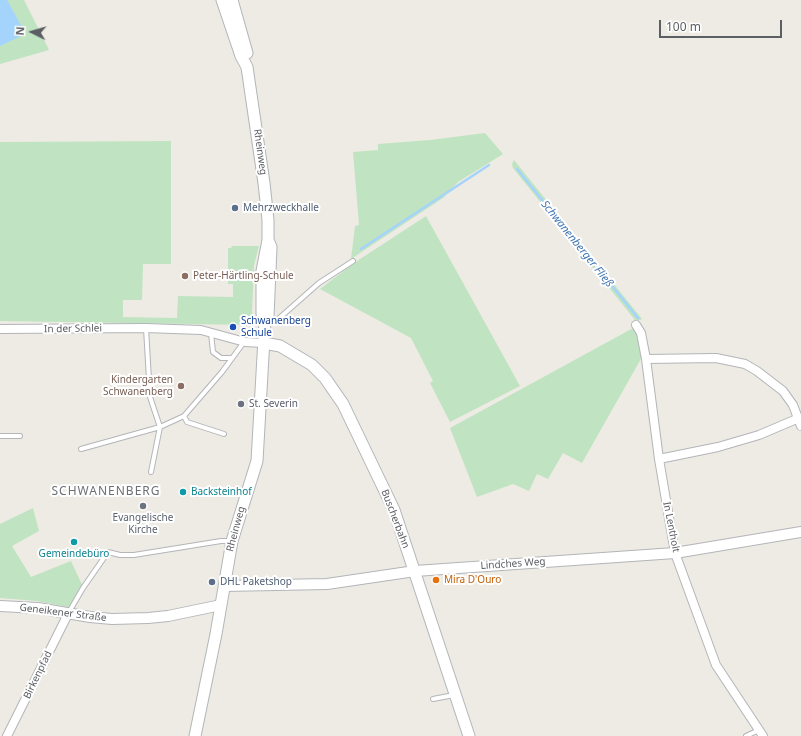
<!DOCTYPE html>
<meta charset="utf-8">
<style>
body{margin:0}
#map{position:relative;width:801px;height:736px;overflow:hidden;background:#edebe3;font-family:"Noto Sans",sans-serif}
canvas{display:block}
.north{position:absolute;left:12px;top:12px;width:40px;height:40px;-webkit-text-stroke:3px #fff;paint-order:stroke;rotate:275deg;font-size:11px;font-weight:700;line-height:16px;text-align:center;color:#5b5e63}
.north::after{content:'';display:block;margin:auto;width:14px;height:18px;background:#5b5e63;clip-path:polygon(50% 0,100% 100%,50% 72%,0 100%)}
.scale{position:absolute;left:659px;top:20px;width:123px;height:18px;box-sizing:border-box;border:2px solid #5b5e63;border-top:0;padding-left:5px;font-size:12px;line-height:14px;white-space:nowrap;color:#5b5e63;-webkit-text-stroke:3px #fff;paint-order:stroke}
</style>
<div id="map">
<canvas width="801" height="736"></canvas>
<div class="north">N</div>
<div class="scale">100 m</div>
</div>
<script>
const c = document.querySelector('canvas').getContext('2d');
c.lineJoin = 'round';
function fillPath(path, color) { c.fillStyle = color; c.fill(path, 'evenodd'); }
const poly = rows => new Path2D(rows.map(r => 'M' + r).join(''));
function strokePath(path, color, width, dash) { c.strokeStyle = color; c.lineWidth = width; c.lineCap = dash ? 'butt' : 'round'; c.setLineDash(dash || []); c.stroke(path); }
function write(font, color, halo, rows, align = 'center') {
  c.font = font + ' "Noto Sans",sans-serif'; c.lineWidth = 4; c.setLineDash([]); c.textBaseline = 'middle'; c.strokeStyle = halo; c.fillStyle = color; for (const [text, x, y, turn = 0] of rows) {
    c.save(); c.translate(x, y); c.rotate((+turn || 0) * Math.PI / 180); c.textAlign = isNaN(turn) ? turn : align; if (halo) c.strokeText(text, 0, 0); c.fillText(text, 0, 0); c.restore();
  }
}
const green = poly([
 [0,0,24,0,49,50,0,64],
 [485,133,503,154,458,182,443,198,351,259,355,226,359,225,353,152,378,150,378,144,430,140],
 [171,141,171,264,143,264,142,300,123,300,123,317,177,318,178,296,233,297,233,284,228,284,228,248,231,248,232,246,259,246,254,265,252,312,254,320,252,325,0,321,0,142],
 [514,160,642,319,638,321,635,320,513,168,512,164],
 [426,216,520,386,450,422,430,383,433,381,411,338,320,289,354,263],
 [635,327,639,329,642,357,582,463,563,453,548,479,537,474,529,491,513,484,477,497,450,428],
 [33,508,39,531,12,546,31,577,71,561,84,589,73,608,37,601,0,598,0,524]
]);
const water = poly([
 [0,0,7,0,23,29,21,36,0,46]
]);
const stream = poly([
 [517,169,638,318],
 [361,249,489,165]
]);
const service = poly([
 [267,321,276,321,319,283,353,261],
 [146,328,150,397,160,427],
 [211,333,213,352,221,358,231,358],
 [184,416,187,422,224,434],
 [0,436,20,436],
 [81,449,160,427,184,416,222,372,244,342],
 [151,472,160,427],
 [69,612,83,588,108,552,120,555,134,555,221,541,232,541],
 [433,699,454,695],
 [746,736,759,730]
]);
const minor = poly([
 [636,325,641,333,646,359,659,459,675,553,716,665,763,736],
 [0,329,146,328,201,330,245,342,264,343],
 [646,359,716,358,745,364,757,371,783,391,793,405,801,426],
 [659,459,718,447,759,435,799,418],
 [7,736,68,614]
]);
const tertiary = poly([
 [224,586,327,584,415,571,675,553,801,532],
 [0,606,38,608,90,617,112,619,148,618,168,616,221,605]
]);
const secondary = poly([
 [222,0,241,56,247,67,264,183,268,220,268,240,262,271,262,314],
 [232,0,247,53],
 [264,343,280,346,312,365,325,378,343,404,394,510,469,736],
 [195,736,216,634,232,541,257,461,265,321,268,317,271,247,268,240]
]);
const markers = [
 [235,208,4,"#5c6f8a"],
 [185,276,4,"#8d6e63"],
 [233,327,4,"#1a4fb4"],
 [181,386,4,"#8d6e63"],
 [241,404,4,"#6b7280"],
 [183,492,4,"#0f9aa8"],
 [143,506,4,"#6b7280"],
 [74,542,4,"#0f9aa8"],
 [436,580,4,"#e8710a"],
 [212,582,4,"#5c6f8a"]
];
const streetNames = [
 ["Rheinweg",260,152,82],
 ["In der Schlei",73,329,-1],
 ["Buscherbahn",395,519,69],
 ["In Lentholt",671,527,79],
 ["Rheinweg",236,529,-75],
 ["Lindches Weg",513,564,-4],
 ["Geneikener Straße",63,613,7],
 ["Birkenpfad",38,675,-64]
];
const serviceNames = [
 ["Mehrzweckhalle",243,208],
 ["DHL Paketshop",220,582]
];
const educationNames = [
 ["Peter-Härtling-Schule",193,276],
 ["Kindergarten",173,380,"right"],
 ["Schwanenberg",173,392,"right"]
];
const transitNames = [
 ["Schwanenberg",241,321],
 ["Schule",241,333]
];
const worshipNames = [
 ["St. Severin",249,404],
 ["Evangelische",143,518,"center"],
 ["Kirche",143,530,"center"]
];
const cultureNames = [
 ["Backsteinhof",191,492],
 ["Gemeindebüro",74,554,"center"]
];
const foodNames = [
 ["Mira D'Ouro",444,580]
];
const waterNames = [
 ["Schwanenberger Fließ",577,244,51]
];
const quarterNames = [
 ["SCHWANENBERG",106,492]
];
fillPath(green, '#c0e4c1');
fillPath(water, '#a4d3fc');
strokePath(stream, '#a4d3fc', 2.5);
strokePath(service, '#b3b5b9', 6);
strokePath(minor, '#b3b5b9', 10);
strokePath(tertiary, '#b3b5b9', 12);
strokePath(secondary, '#b2b5ba', 13);
strokePath(service, '#fff', 4);
strokePath(minor, '#fff', 8);
strokePath(tertiary, '#fff', 10);
strokePath(secondary, '#fff', 11);
for (const [x, y, r, color] of markers) { const dot = new Path2D(); dot.arc(x, y, r, 0, 2 * Math.PI); c.fillStyle = color; c.fill(dot); strokePath(dot, '#fff', 1.5); }
write('10px', '#5b5e63', '#fff', streetNames);
write('10px', '#4e5e75', '#fff', serviceNames, 'left');
write('10px', '#785e54', '#fff', educationNames, 'left');
write('10px', '#164399', '#fff', transitNames, 'left');
write('10px', '#5b616d', '#fff', worshipNames, 'left');
write('10px', '#0d838f', '#fff', cultureNames, 'left');
write('10px', '#c56008', '#fff', foodNames, 'left');
write('italic 11px', '#4478b5', '#fff', waterNames);
c.letterSpacing = '1px';
write('12px', '#6c7075', '#fff', quarterNames);
c.letterSpacing = '0px';
</script>
